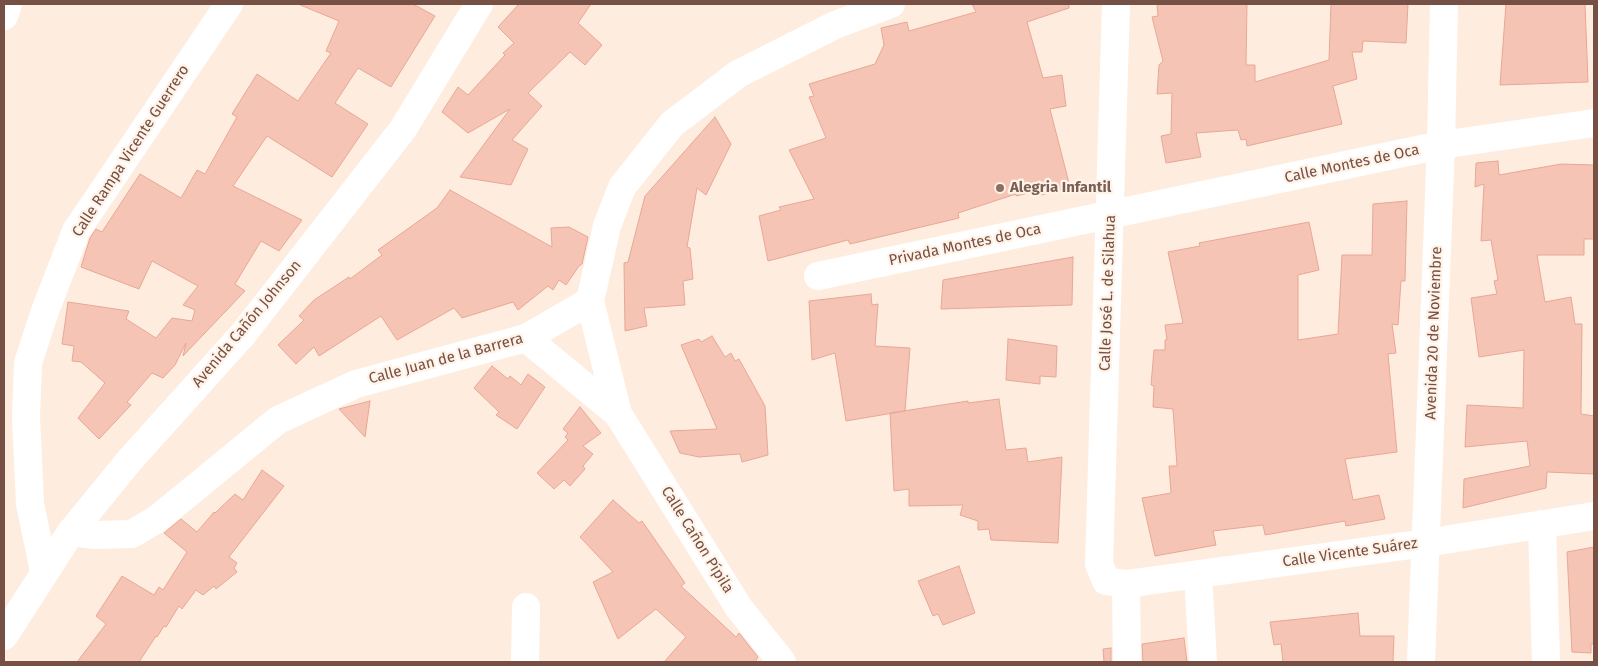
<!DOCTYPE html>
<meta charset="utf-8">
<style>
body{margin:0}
#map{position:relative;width:1598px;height:666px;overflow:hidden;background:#feeddf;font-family:"Fira Sans",sans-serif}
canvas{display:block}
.frame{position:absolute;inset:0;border:5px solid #764f45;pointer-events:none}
</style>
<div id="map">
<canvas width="1598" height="666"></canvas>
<div class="frame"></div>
</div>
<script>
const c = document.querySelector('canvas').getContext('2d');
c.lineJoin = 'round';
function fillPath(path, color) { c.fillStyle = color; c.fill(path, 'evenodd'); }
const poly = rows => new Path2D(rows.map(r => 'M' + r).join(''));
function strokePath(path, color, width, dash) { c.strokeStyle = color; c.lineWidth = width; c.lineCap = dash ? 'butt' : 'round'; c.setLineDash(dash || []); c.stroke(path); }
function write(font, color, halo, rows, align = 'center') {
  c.font = font + ' "Fira Sans",sans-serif'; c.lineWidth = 4.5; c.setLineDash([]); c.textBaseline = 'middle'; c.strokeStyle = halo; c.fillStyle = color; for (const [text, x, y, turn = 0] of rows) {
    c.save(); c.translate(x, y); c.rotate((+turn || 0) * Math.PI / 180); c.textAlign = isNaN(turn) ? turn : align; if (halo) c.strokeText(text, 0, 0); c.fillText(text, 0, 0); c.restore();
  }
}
const building = poly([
 [298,4,413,4,435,16,391,87,358,68,335,103,368,124,332,177,267,136,233,186,302,220,279,251,261,241,235,284,245,291,183,356,186,343,175,365,163,378,152,373,127,402,131,405,99,439,78,418,105,383,81,362,72,361,74,346,62,344,68,302,129,311,126,319,156,338,172,318,192,321,195,310,183,305,198,286,152,261,139,289,81,267,90,238,96,229,102,232,140,174,181,198,197,170,205,174,237,117,232,114,257,74,298,101,331,53,326,51,339,21,298,4],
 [519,4,591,4,578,23,602,45,585,65,570,52,528,93,542,106,512,140,528,149,511,185,460,177,510,109,468,133,442,112,458,87,468,95,505,55,503,53,514,43,498,27,519,4],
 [972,4,1069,4,1069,8,1027,22,1043,78,1062,75,1066,106,1050,109,1069,183,1063,185,1064,189,1041,195,1040,190,1016,196,1016,194,958,213,959,218,850,244,848,240,768,261,759,216,781,210,779,207,814,199,789,150,826,138,809,97,814,96,809,84,875,64,884,45,881,28,907,22,909,31,976,12,972,4],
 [1157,4,1247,4,1246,65,1255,65,1255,82,1329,60,1331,4,1408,4,1406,43,1363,41,1362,52,1352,52,1357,79,1333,86,1342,124,1247,146,1246,139,1241,140,1238,130,1196,133,1201,157,1166,163,1161,136,1171,134,1172,93,1157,94,1159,65,1163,61,1152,17,1158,16,1157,4],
 [1506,4,1585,4,1588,82,1500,85,1506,4],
 [715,117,731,144,706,195,697,188,687,247,690,248,693,279,683,281,685,305,644,308,647,326,625,331,624,263,628,262,645,196,715,117],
 [1498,161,1499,175,1561,164,1594,165,1594,239,1584,239,1584,255,1537,255,1545,302,1571,297,1575,324,1582,324,1581,414,1594,416,1594,474,1547,472,1546,488,1463,508,1464,479,1530,466,1527,441,1465,447,1467,405,1523,408,1524,350,1479,357,1471,298,1497,294,1494,281,1498,280,1491,240,1481,241,1484,184,1475,187,1476,163,1498,161],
 [450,190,552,247,551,228,569,227,588,237,582,264,579,266,566,285,559,280,553,290,548,286,518,310,513,302,462,318,454,308,397,340,381,316,319,356,314,347,296,364,278,345,304,320,299,316,314,300,349,277,350,279,382,255,378,250,437,208,450,190],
 [1407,201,1405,281,1401,281,1398,325,1392,324,1396,353,1388,354,1397,452,1345,459,1353,500,1379,495,1385,519,1346,526,1345,521,1265,535,1263,525,1213,531,1216,545,1155,556,1142,498,1171,493,1169,466,1177,466,1173,409,1153,407,1154,386,1151,385,1154,350,1165,350,1165,340,1167,340,1165,325,1183,323,1168,252,1200,246,1199,243,1309,222,1319,270,1298,275,1298,340,1338,334,1342,255,1372,255,1373,204,1407,201],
 [1073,257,1072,305,941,309,943,280,1073,257],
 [871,294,872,305,878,304,875,346,910,348,905,411,846,421,835,353,812,360,809,301,871,294],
 [712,336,725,357,731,353,735,361,739,359,765,406,768,455,742,462,740,454,699,457,680,453,670,431,717,429,681,345,699,339,701,342,712,336],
 [1008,339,1057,346,1056,377,1040,376,1040,384,1006,380,1008,339],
 [492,366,508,379,510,376,521,385,528,374,545,387,517,429,496,415,499,412,474,388,492,366],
 [999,399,1006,450,1026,448,1028,462,1062,457,1058,543,991,540,989,529,978,530,978,521,960,515,963,505,909,506,909,489,894,491,890,413,968,401,968,403,999,399],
 [370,401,365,437,339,409,370,401],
 [580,407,601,433,583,446,593,454,583,466,585,469,570,486,564,480,554,489,537,473,568,440,565,437,568,433,563,429,580,407],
 [262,470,284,486,229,557,237,563,234,568,237,572,216,589,214,586,203,595,196,590,182,609,179,606,166,627,164,626,157,637,156,636,139,662,77,662,106,624,96,616,122,576,154,595,159,587,163,590,187,552,164,533,181,519,197,532,214,512,215,513,235,494,243,500,262,470],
 [613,500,639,523,642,521,685,583,681,586,736,637,739,633,758,657,755,662,664,662,686,637,656,609,618,639,593,582,613,572,580,537,613,500],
 [1594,547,1594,644,1591,644,1591,653,1572,652,1567,552,1594,547],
 [959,566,975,613,943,625,938,614,933,616,918,581,959,566],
 [1358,613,1360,636,1394,636,1393,662,1283,662,1281,644,1274,645,1270,622,1358,613],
 [1184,638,1187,662,1143,662,1142,644,1184,638],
 [1111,648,1111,662,1104,662,1103,649,1111,648]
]);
const minor = poly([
 [1116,4,1099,564,1106,581,1126,584,1426,543,1594,516],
 [4,16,8,4],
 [818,276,1441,145,1594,123],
 [590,301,618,414,739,608,782,662],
 [526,338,618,414],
 [1542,524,1546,662],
 [1198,574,1203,662],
 [1126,584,1127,662],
 [525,662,526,607]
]);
const tertiary = poly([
 [71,532,93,535,132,534,157,519,278,420,356,384,526,338,590,301,607,226,622,187,672,124,738,74,835,25,891,4],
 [44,571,30,504,26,417,28,363,45,311,76,231,229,4],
 [1421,662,1441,145,1444,4]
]);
const secondary = poly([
 [4,636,71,532,129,461,244,333,403,129,479,4]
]);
const markers = [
 [1000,188,5,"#8d6e63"]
];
const streetNames = [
 ["Calle Rampa Vicente Guerrero",131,151,-57],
 ["Calle Montes de Oca",1352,164,-12],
 ["Privada Montes de Oca",965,245,-12],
 ["Calle José L. de Silahua",1108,293,-88],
 ["Avenida Cañón Johnson",247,324,-50],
 ["Avenida 20 de Noviembre",1434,333,-88],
 ["Calle Juan de la Barrera",446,359,-15],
 ["Calle Cañon Pípila",697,540,58],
 ["Calle Vicente Suárez",1350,553,-8]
];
const educationNames = [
 ["Alegria Infantil",1010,188]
];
fillPath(building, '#f5c4b5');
strokePath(building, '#e9a694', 1);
strokePath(minor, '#fff', 28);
strokePath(tertiary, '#fff', 28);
strokePath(secondary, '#fff', 28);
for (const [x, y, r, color] of markers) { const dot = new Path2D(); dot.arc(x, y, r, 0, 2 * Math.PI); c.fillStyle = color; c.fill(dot); strokePath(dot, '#fff2e7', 2); }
write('15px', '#764f45', '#fff2e7', streetNames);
write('bold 15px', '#785e54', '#fff2e7', educationNames, 'left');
</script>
